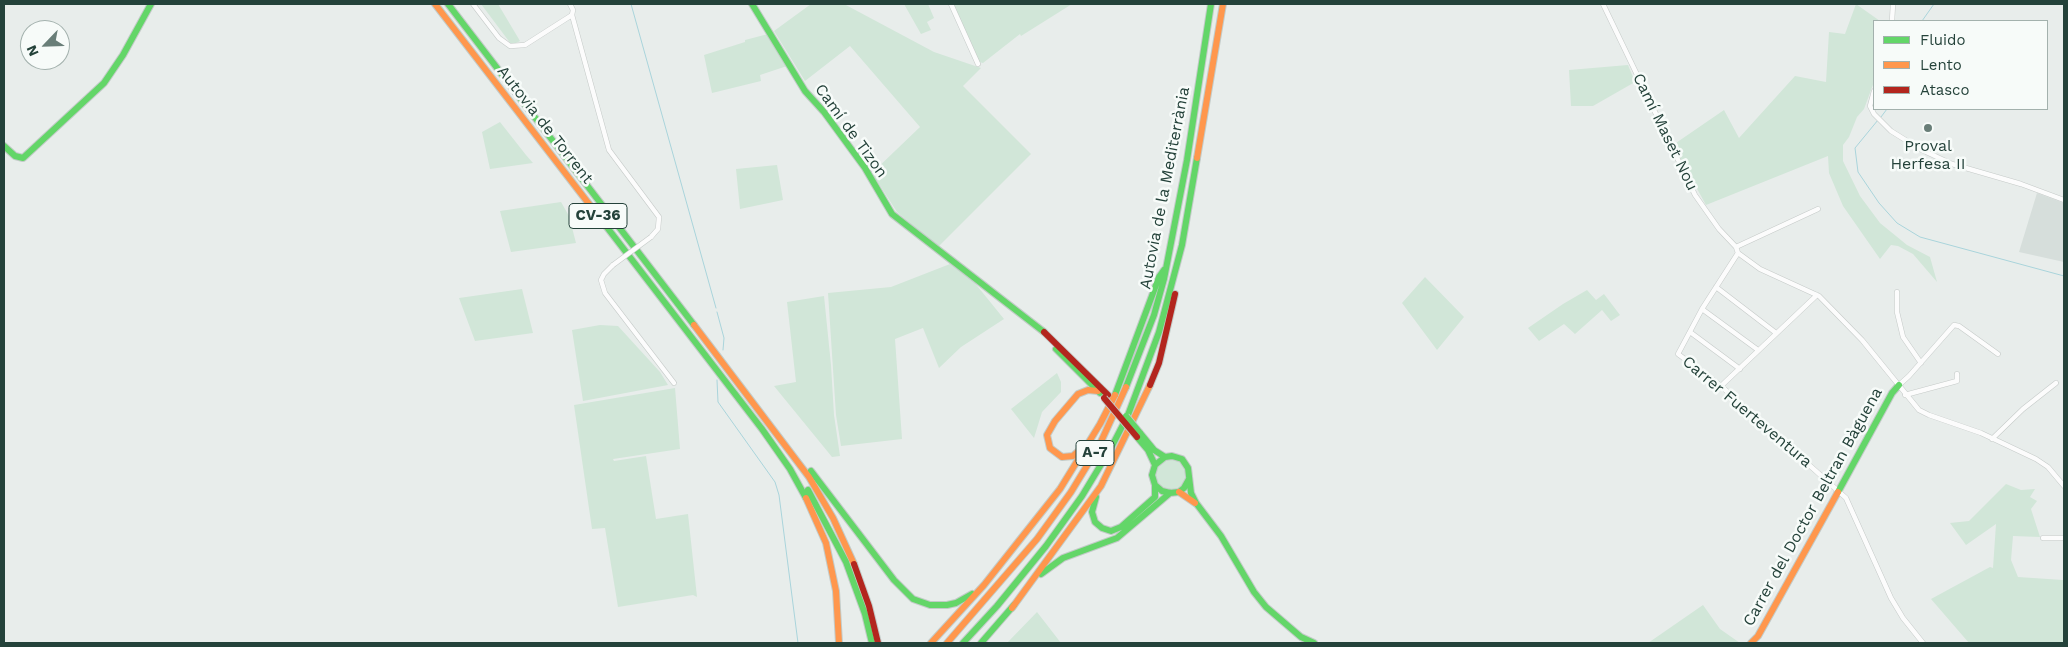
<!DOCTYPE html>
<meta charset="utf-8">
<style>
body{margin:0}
#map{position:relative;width:2068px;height:647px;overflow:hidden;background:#e8edeb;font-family:"Work Sans",sans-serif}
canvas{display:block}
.frame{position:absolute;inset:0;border:5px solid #24423a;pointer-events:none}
.legend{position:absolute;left:1873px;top:20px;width:175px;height:90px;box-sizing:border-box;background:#f7fbf9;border:1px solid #a3b1ad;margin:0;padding:6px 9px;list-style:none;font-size:15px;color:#24423a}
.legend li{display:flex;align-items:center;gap:10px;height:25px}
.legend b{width:25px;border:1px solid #a3b1ad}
.north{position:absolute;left:20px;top:20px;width:50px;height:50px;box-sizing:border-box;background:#f7fbf9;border:1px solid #a3b1ad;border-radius:50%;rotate:246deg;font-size:14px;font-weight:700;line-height:20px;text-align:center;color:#24423a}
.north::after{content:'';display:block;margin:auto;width:18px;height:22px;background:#697e78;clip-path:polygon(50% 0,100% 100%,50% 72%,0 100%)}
</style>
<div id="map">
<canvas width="2068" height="647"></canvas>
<div class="frame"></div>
<ul class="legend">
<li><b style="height:6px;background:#63d668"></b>Fluido</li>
<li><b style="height:6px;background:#ff974d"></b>Lento</li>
<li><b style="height:6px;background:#b3261e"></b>Atasco</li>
</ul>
<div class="north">N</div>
</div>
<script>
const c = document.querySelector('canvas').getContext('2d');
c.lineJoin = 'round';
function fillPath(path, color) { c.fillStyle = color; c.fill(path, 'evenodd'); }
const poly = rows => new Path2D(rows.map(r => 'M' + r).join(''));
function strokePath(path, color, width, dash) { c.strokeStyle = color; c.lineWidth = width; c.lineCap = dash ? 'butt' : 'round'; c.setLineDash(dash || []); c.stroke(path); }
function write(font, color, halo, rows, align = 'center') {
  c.font = font + ' "Work Sans",sans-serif'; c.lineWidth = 5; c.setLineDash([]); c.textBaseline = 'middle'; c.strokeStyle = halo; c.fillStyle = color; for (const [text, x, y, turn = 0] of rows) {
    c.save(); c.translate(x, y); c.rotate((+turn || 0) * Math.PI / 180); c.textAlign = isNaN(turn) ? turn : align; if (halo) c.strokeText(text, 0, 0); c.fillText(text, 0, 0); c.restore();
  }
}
const built = poly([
 [2037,193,2064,203,2064,262,2019,252]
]);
const green = poly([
 [481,4,498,4,520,41,514,44,511,44],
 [811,4,844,4,934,52,981,68,963,86,1031,154,938,247,897,212,872,173,920,127,850,46,805,81,774,31],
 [904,4,928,4,934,18,927,22,931,30,921,34],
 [953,4,1072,4,1021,36,1020,34,983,63,979,62],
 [1856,4,1880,21,1874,21,1874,82,1864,109,1857,117,1849,137,1843,145,1843,161,1860,196,1880,223,1907,245,1930,257,1937,282,1913,254,1898,246,1891,245,1880,259,1843,206,1829,173,1828,156,1706,205,1673,145,1724,110,1739,138,1795,76,1826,82,1829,32,1845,34],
 [768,34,787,66,760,75,761,81,712,93,704,55,745,42,745,40],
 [1628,65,1635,82,1593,106,1571,106,1569,70],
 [500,122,526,155,533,163,490,169,482,132],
 [777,165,783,200,740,209,736,169],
 [561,202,569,216,576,243,511,252,500,211],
 [950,264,974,282,1004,319,961,347,939,368,923,328,895,339,902,439,841,446,836,415,828,293,891,287],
 [1425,277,1464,317,1437,350,1402,303],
 [522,289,533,333,475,341,459,298],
 [1587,290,1596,300,1604,294,1620,315,1611,321,1602,310,1575,334,1564,324,1539,341,1528,328,1563,304],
 [824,296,831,365,834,415,840,456,832,457,774,386,796,382,787,302],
 [600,325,618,326,660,372,668,385,583,401,572,330],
 [1057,373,1061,382,1061,392,1042,412,1034,438,1011,409],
 [675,388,680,449,613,459,614,461,646,456,656,519,688,514,697,597,693,595,618,607,605,528,592,529,574,405],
 '1155 474a16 16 0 1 1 32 0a16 16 0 1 1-32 0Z',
 [2006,484,2021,490,2035,489,2030,497,2037,501,2031,509,2040,537,2013,536,2011,560,2018,577,2063,580,2064,578,2064,643,1969,643,1931,599,1990,567,1993,568,1996,524,1966,545,1950,523,1969,521],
 [1703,605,1720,629,1740,643,1648,643],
 [1037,612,1061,643,1007,643]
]);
const stream = poly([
 [631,4,716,308],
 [1922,21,1934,4],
 [1881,117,1887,109],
 [1878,120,1855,148,1858,172,1879,203,1897,223,1920,237,2064,276],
 [717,312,724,338,723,350],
 [717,380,718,402,775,482,779,495,798,643]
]);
const street = poly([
 [473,4,499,38,510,46,525,45,572,15],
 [570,4,573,10,572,15,609,150,659,217,658,229,651,237],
 [951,4,978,64],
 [1603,4,1695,195,1719,229,1736,247,1738,253],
 [1892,21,1893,4],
 [1874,91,1870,106,1874,114,1891,131,1920,149,1952,164,2021,184,2064,200],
 [1736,247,1818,209],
 [1738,253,1702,309,1678,354,1721,386,1846,498,1891,598,1903,618,1923,643],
 [1738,253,1760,269,1819,296,1862,340,1919,410,1929,415,1981,433,2036,459,2048,467,2064,486],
 [613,265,604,274,601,280,605,293,674,383],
 [1716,287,1776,333],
 [1897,292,1897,312,1903,337,1921,363],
 [1702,309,1758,350],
 [1690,332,1740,369],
 [1899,385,1909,376,1954,325,1959,326,1998,354],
 [1721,386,1817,295],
 [1905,395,1957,381,1957,374],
 [1992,439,2023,409,2056,383],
 [2043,538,2064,538]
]);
const fast = poly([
 [448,4,694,325],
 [752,4,805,91,824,112,865,168,892,214,1044,332],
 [4,146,15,156,23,158,104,83,123,55,151,4],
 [606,226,762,429,790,469,806,498],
 [1056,349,1100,393],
 [1126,387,1154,315,1164,279,1187,160,1211,4],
 [1115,395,1159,277,1164,270],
 [1140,433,1154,450,1165,457],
 [1137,437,1148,450,1155,465],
 [811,471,894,580,913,599,930,605,947,605,956,603,972,594],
 [1189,479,1184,488,1179,492,1170,493,1162,491,1155,485,1152,475,1155,465,1165,457,1172,456,1182,459,1188,468,1191,493,1196,503,1221,536,1254,592,1266,607,1301,637,1314,643],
 [808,490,846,562,865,614,872,643],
 [1838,492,1892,393,1899,385],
 [1096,497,1092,512,1095,522,1102,528,1111,531,1121,527,1155,497,1155,485],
 [1041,574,1063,558,1117,538,1170,493],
 [963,643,997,606,1046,546,1082,496,1111,448,1128,415,1159,332,1182,245,1197,158],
 [981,643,1014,605]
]);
const slow = poly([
 [435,4,606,226],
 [1197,158,1223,4],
 [694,325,809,477,833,518,854,564],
 [1083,447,1073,456,1062,457,1050,448,1047,435,1055,421,1078,394,1088,390,1098,391],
 [1179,492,1195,503],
 [806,498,826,543,836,591,839,643],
 [1012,608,1101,486,1150,385],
 [931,643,984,585,1060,489,1100,424,1115,395],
 [947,643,1037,539,1071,492,1099,446,1126,387],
 [1751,643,1758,636,1838,492]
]);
const jam = poly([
 [1044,332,1108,395],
 [1150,385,1159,363,1175,294],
 [854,564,869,606,878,643]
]);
const streetBridge = poly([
 [613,265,651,237]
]);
const fastBridge = poly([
 [1126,416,1140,433]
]);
const jamBridge = poly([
 [1104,398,1137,437]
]);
const markers = [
 [1928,128,5,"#697e78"]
];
const shields = [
 [598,216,58],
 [1095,453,38]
];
const shieldNames = [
 ["CV-36",598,216],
 ["A-7",1095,453]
];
const streetNames = [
 ["Autovia de Torrent",545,125,52],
 ["Camí de Tizon",851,131,54],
 ["Camí Maset Nou",1665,132,64],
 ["Autovia de la Mediterrània",1165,188,-79],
 ["Carrer Fuerteventura",1747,412,40],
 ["Carrer del Doctor Beltran Bàguena",1813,507,-61]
];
const poiNames = [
 ["Proval",1928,146],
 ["Herfesa II",1928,164]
];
fillPath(built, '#d6dedb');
fillPath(green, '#d1e6d8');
strokePath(stream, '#a9d4db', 1);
strokePath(street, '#c5cac8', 5.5);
strokePath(fast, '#c3cbc8', 8);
strokePath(slow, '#c3cbc8', 8);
strokePath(jam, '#c3cbc8', 8);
strokePath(street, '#fcfcfc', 4.5);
strokePath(fast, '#63d668', 6);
strokePath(slow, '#ff974d', 6);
strokePath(jam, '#b3261e', 6);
strokePath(streetBridge, '#c5cac8', 5.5, []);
strokePath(fastBridge, '#c3cbc8', 8, []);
strokePath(jamBridge, '#c3cbc8', 8, []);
strokePath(streetBridge, '#fcfcfc', 4.5);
strokePath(fastBridge, '#63d668', 6);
strokePath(jamBridge, '#b3261e', 6);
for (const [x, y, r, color] of markers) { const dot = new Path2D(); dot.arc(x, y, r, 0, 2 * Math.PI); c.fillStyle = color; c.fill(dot); strokePath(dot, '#f7fbf9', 2); }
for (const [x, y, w] of shields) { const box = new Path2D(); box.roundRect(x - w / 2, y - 12.5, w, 25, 4); c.fillStyle = '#f7fbf9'; c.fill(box); strokePath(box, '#24423a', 1); }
write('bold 15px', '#24423a', null, shieldNames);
write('16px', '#24423a', '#f7fbf9', streetNames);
write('16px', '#24423a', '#f7fbf9', poiNames);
</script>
